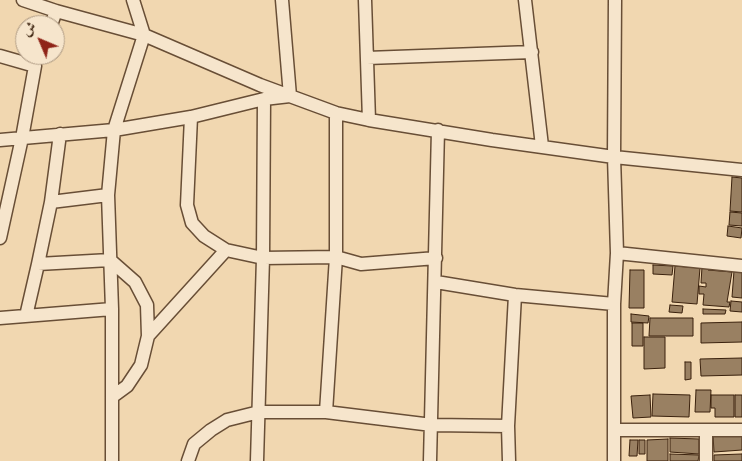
<!DOCTYPE html>
<meta charset="utf-8">
<style>
body{margin:0}
#map{position:relative;width:742px;height:461px;overflow:hidden;background:#f1d7b0;font-family:"Sorts Mill Goudy",Amiri,serif}
canvas{display:block}
.north{position:absolute;left:15px;top:15px;width:50px;height:50px;box-sizing:border-box;background:#f6e5cc;border:1px solid #ab9780;border-radius:50%;rotate:315deg;font-size:14px;font-weight:700;line-height:20px;text-align:center;color:#3a210d}
.north::after{content:'';display:block;margin:auto;width:18px;height:22px;background:#8f2418;clip-path:polygon(50% 0,100% 100%,50% 72%,0 100%)}
</style>
<div id="map">
<canvas width="742" height="461"></canvas>
<div class="north">ش</div>
</div>
<script>
const c = document.querySelector('canvas').getContext('2d');
c.lineJoin = 'round';
function fillPath(path, color) { c.fillStyle = color; c.fill(path, 'evenodd'); }
const poly = rows => new Path2D(rows.map(r => 'M' + r).join(''));
function strokePath(path, color, width, dash) { c.strokeStyle = color; c.lineWidth = width; c.lineCap = dash ? 'butt' : 'round'; c.setLineDash(dash || []); c.stroke(path); }
const building = poly([
 [732,177,742,178,742,212,730,211,732,177],
 [730,212,742,213,742,226,729,225,730,212],
 [728,226,742,228,741,238,727,236,728,226],
 [653,265,673,266,672,275,653,274,653,265],
 [675,266,700,268,697,304,672,302,675,266],
 [702,267,708,268,708,270,732,272,727,302,730,302,729,307,703,305,704,294,699,294,699,286,706,287,706,283,701,283,702,267],
 [630,270,644,270,644,308,629,308,630,270],
 [734,271,742,272,742,298,732,297,734,271],
 [731,301,742,302,742,312,730,311,731,301],
 [670,305,683,306,682,313,669,312,670,305],
 [703,309,726,310,725,314,703,314,703,309],
 [631,314,649,316,648,323,631,322,631,314],
 [650,318,693,318,693,336,649,336,650,318],
 [742,322,742,342,701,343,701,323,742,322],
 [632,323,643,323,643,346,632,346,632,323],
 [644,337,665,337,665,368,644,369,644,337],
 [742,358,742,375,701,376,700,359,742,358],
 [685,362,691,362,691,379,685,380,685,362],
 [696,390,711,390,710,412,695,412,696,390],
 [653,394,690,395,689,417,652,416,653,394],
 [650,395,651,417,633,418,631,396,650,395],
 [711,395,734,395,734,417,715,417,715,408,711,408,711,395],
 [735,395,742,395,742,417,735,417,735,395],
 [742,434,742,450,714,452,713,435,742,434],
 [670,438,699,439,699,454,670,452,670,438],
 [668,439,668,461,647,461,647,440,668,439],
 [630,440,638,440,637,456,629,456,630,440],
 [639,440,645,440,645,454,639,454,639,440],
 [670,454,699,455,698,461,670,461,670,454],
 [742,454,742,461,714,461,714,455,742,454]
]);
const minor = poly([
 [23,0,56,11,144,35,260,85,336,113,369,120,492,140,614,157,742,170],
 [365,0,369,120],
 [525,0,542,146],
 [51,25,56,11],
 [0,56,35,66,22,138,0,238],
 [367,58,532,52],
 [191,117,187,205,192,223,204,236,226,250,263,258,336,257,361,264,436,258],
 [0,140,114,130,191,117,264,99,290,96,282,0],
 [51,202,108,195],
 [617,253,742,266],
 [38,264,110,260,135,282,147,305,148,336,141,365,127,386,112,397],
 [436,282,515,295,614,304],
 [26,316,38,264,51,202,60,134],
 [0,318,112,309],
 [148,336,226,250],
 [326,412,336,257,336,113],
 [615,430,742,430],
 [706,431,706,461],
 [112,461,112,309,108,195,114,130,144,35,133,0],
 [188,461,194,444,211,430,227,420,259,412,326,412,432,425,508,426],
 [257,461,263,258,264,99],
 [430,461,438,130],
 [509,461,508,426,515,295],
 [614,461,614,304,617,253,614,157,615,0]
]);
fillPath(building, '#998062');
strokePath(building, '#3a210d', 1);
strokePath(minor, '#684e36', 15);
strokePath(minor, '#f6e5cc', 12);
</script>
